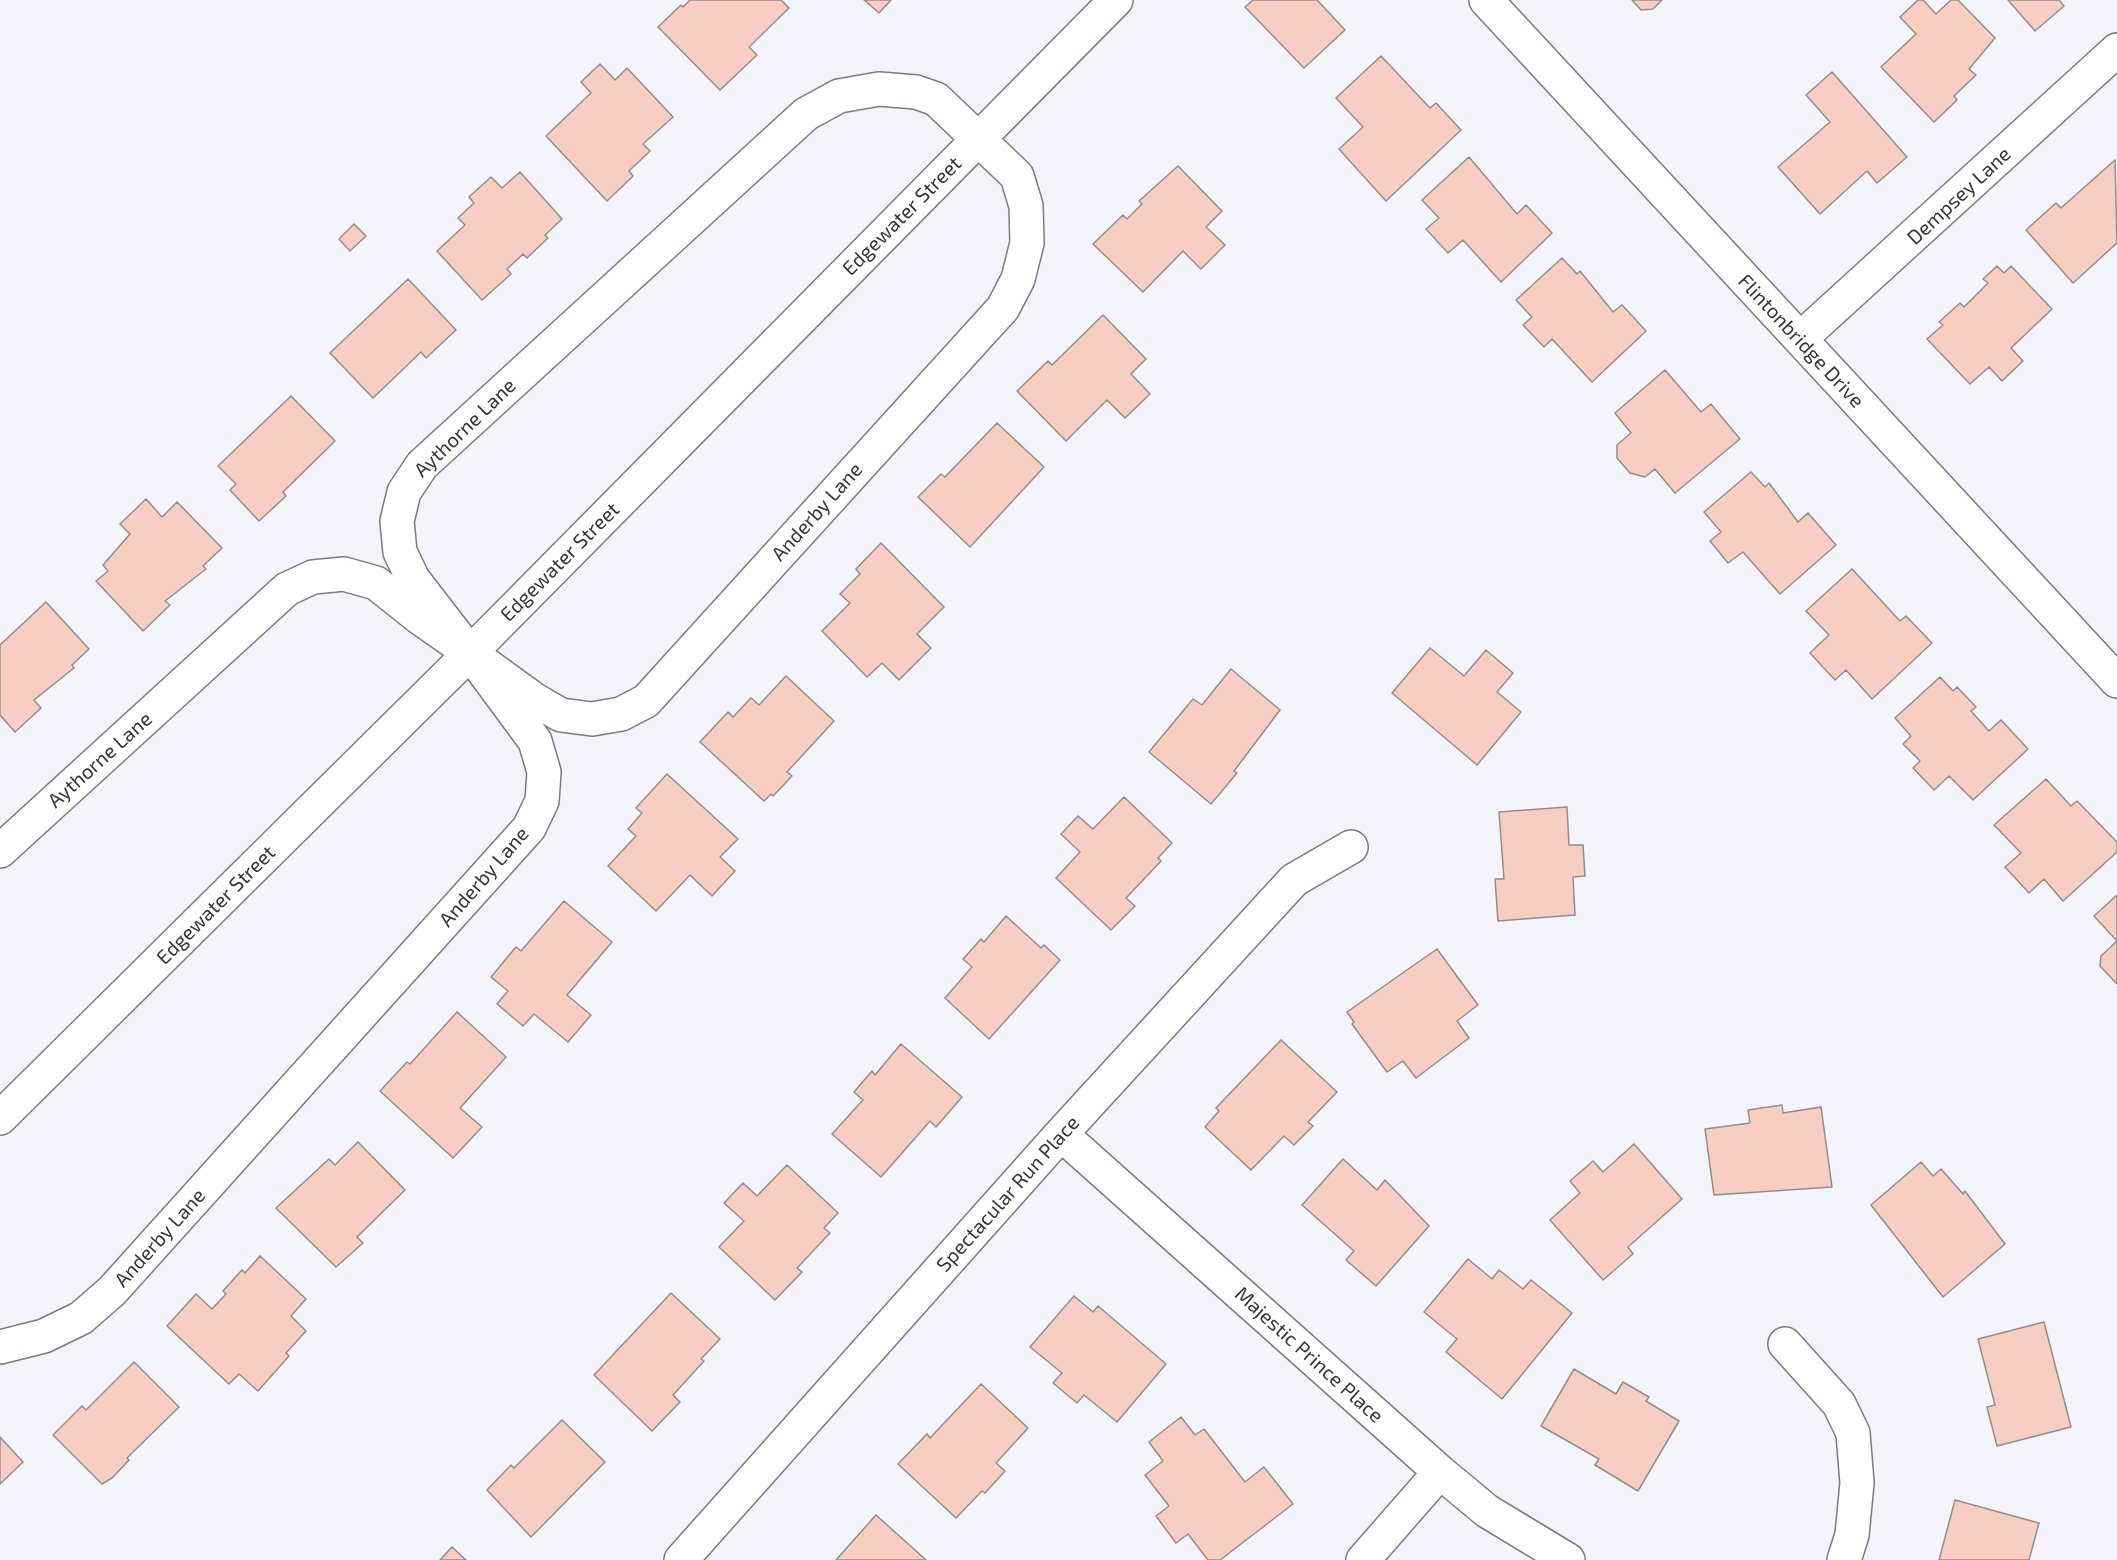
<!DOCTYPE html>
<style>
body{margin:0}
canvas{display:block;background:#f3f4fc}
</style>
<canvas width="2117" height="1560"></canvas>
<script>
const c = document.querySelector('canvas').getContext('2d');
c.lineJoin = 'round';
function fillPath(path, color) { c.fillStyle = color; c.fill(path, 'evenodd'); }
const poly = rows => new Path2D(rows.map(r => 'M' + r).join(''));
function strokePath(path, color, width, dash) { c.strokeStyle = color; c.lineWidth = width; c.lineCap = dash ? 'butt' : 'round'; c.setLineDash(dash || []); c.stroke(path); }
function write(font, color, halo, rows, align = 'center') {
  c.font = font + ' "Exo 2",sans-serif'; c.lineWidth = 5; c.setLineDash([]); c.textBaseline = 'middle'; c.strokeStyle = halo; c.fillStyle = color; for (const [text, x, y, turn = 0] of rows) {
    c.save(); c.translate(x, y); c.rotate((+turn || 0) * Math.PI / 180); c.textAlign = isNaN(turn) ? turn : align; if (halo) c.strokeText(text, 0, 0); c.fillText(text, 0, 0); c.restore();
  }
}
const building = poly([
 [690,0,781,0,789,8,749,47,757,55,720,90,658,27,681,5,683,7,690,0],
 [864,0,891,0,879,13,864,0],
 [1253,0,1317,0,1345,30,1304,68,1245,7,1253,0],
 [1632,0,1662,0,1653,9,1641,10,1632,0],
 [1918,0,1923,0,1936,14,1951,0,1958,0,1995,38,1969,69,1976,75,1954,96,1957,100,1934,122,1881,67,1916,34,1900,17,1918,0],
 [2008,0,2059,0,2064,6,2035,31,2008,0],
 [1381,56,1430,108,1436,103,1461,130,1386,201,1339,149,1363,127,1336,98,1381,56],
 [600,64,615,80,627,68,673,117,643,144,650,151,629,171,633,176,607,201,546,136,591,93,581,82,600,64],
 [1832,72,1907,157,1877,183,1867,171,1820,214,1778,167,1830,122,1806,95,1832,72],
 [1469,157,1517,214,1526,205,1552,233,1501,282,1463,240,1448,253,1426,229,1439,218,1422,200,1469,157],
 [2115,160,2117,243,2073,283,2026,230,2056,203,2061,208,2115,160],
 [1178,166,1222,211,1206,227,1225,245,1201,269,1183,251,1143,292,1093,244,1123,215,1127,219,1142,204,1139,201,1178,166],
 [520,172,562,219,545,235,548,238,527,258,523,254,507,269,511,274,482,300,437,251,465,225,458,218,474,203,469,197,491,177,502,188,520,172],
 [354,224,366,236,350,251,339,239,354,224],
 [1562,258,1577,274,1580,271,1613,312,1622,305,1646,331,1592,382,1552,339,1544,347,1523,325,1532,317,1516,300,1562,258],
 [1997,266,2004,273,2011,266,2052,309,2011,348,2023,361,2002,381,1989,367,1970,384,1927,339,1943,325,1939,322,1960,303,1964,307,1988,283,1983,279,1997,266],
 [408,279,456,330,426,358,421,352,373,398,330,353,408,279],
 [1103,315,1146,359,1131,374,1150,394,1125,418,1107,400,1066,441,1017,391,1048,361,1052,365,1103,315],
 [1665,370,1701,412,1711,404,1740,439,1675,493,1655,469,1645,477,1630,473,1617,458,1617,445,1631,433,1615,413,1665,370],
 [291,396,335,441,283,492,286,496,259,521,230,490,236,484,218,466,291,396],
 [997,423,1044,467,970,547,918,497,941,474,945,477,997,423],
 [1751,472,1765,487,1769,483,1798,522,1808,513,1836,545,1780,594,1743,552,1728,563,1710,541,1721,532,1704,512,1751,472],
 [146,499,162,517,177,502,222,548,203,566,206,569,165,601,170,605,143,631,96,581,108,571,103,565,130,534,120,524,146,499],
 [881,543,944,607,917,634,931,648,899,680,882,663,867,677,822,631,850,603,840,594,860,574,856,569,881,543],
 [1852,569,1900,621,1906,616,1932,643,1872,699,1846,670,1835,680,1810,653,1829,635,1806,611,1852,569],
 [46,602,89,649,72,665,74,668,34,700,41,708,15,732,0,715,0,645,46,602],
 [1430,648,1464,676,1486,650,1513,673,1497,692,1521,712,1477,765,1392,693,1430,648],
 [1231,669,1280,710,1234,771,1237,773,1211,804,1149,752,1193,699,1202,705,1231,669],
 [786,676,834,721,787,772,792,776,773,796,771,794,764,801,700,742,728,712,733,717,751,698,759,705,786,676],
 [1940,677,1953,691,1957,687,1976,707,1971,711,1989,731,2001,720,2028,749,1973,800,1949,776,1934,790,1913,768,1920,761,1903,744,1911,736,1895,718,1940,677],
 [667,774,738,839,720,857,735,871,712,896,690,875,656,911,608,866,636,836,628,829,642,813,636,808,667,774],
 [2046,779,2071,806,2077,801,2117,842,2117,852,2063,901,2044,879,2029,893,2005,867,2021,853,1994,825,2046,779],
 [1124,797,1172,843,1158,858,1161,861,1126,898,1135,906,1111,930,1056,878,1080,852,1061,834,1078,816,1093,829,1124,797],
 [1567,807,1569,845,1583,845,1585,876,1573,877,1575,915,1498,921,1495,879,1504,879,1499,812,1567,807],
 [2117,895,2117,984,2100,966,2101,956,2117,941,2094,916,2117,895],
 [564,901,612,942,567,995,591,1015,568,1042,534,1014,523,1026,497,1004,508,991,491,977,516,947,521,951,564,901],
 [1006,916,1041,948,1044,945,1060,960,989,1039,945,998,972,967,963,959,981,939,984,942,1006,916],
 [1437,949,1478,1005,1457,1021,1469,1038,1416,1078,1403,1061,1387,1072,1352,1024,1354,1022,1347,1012,1437,949],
 [457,1012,506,1057,460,1108,482,1127,453,1158,380,1091,407,1062,410,1064,457,1012],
 [1281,1040,1337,1092,1308,1122,1313,1126,1294,1145,1284,1136,1251,1170,1205,1127,1219,1111,1216,1108,1281,1040],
 [901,1044,962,1097,936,1127,930,1121,881,1177,832,1134,863,1100,854,1092,872,1071,875,1075,901,1044],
 [1782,1105,1783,1113,1821,1107,1832,1187,1714,1195,1705,1129,1750,1123,1748,1110,1782,1105],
 [358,1142,405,1190,357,1237,363,1243,336,1267,276,1208,329,1159,335,1165,358,1142],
 [1634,1144,1682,1199,1628,1247,1633,1254,1603,1280,1550,1220,1580,1193,1570,1181,1593,1161,1603,1172,1634,1144],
 [1343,1159,1377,1190,1385,1180,1429,1226,1376,1286,1346,1260,1354,1251,1302,1205,1343,1159],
 [1921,1162,1933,1176,1941,1169,1963,1194,1965,1191,2005,1244,1943,1297,1871,1205,1921,1162],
 [787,1165,838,1213,824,1228,830,1233,797,1268,802,1272,775,1300,719,1247,744,1221,724,1203,743,1183,757,1196,787,1165],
 [260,1256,306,1299,291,1316,306,1331,286,1353,289,1356,258,1391,239,1374,229,1384,167,1326,196,1294,212,1309,226,1294,223,1291,242,1270,245,1273,260,1256],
 [1468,1259,1492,1279,1499,1270,1523,1289,1531,1280,1572,1313,1502,1399,1446,1352,1457,1339,1424,1312,1468,1259],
 [671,1293,720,1339,701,1359,704,1361,673,1395,680,1402,652,1431,594,1375,671,1293],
 [1074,1296,1093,1312,1098,1306,1166,1364,1117,1422,1084,1395,1077,1403,1053,1383,1062,1373,1030,1347,1074,1296],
 [2044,1322,2071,1427,1997,1446,1987,1407,1995,1405,1978,1339,2044,1322],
 [134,1362,179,1407,127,1458,129,1460,112,1478,102,1484,53,1435,82,1406,86,1410,134,1362],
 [1574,1369,1616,1394,1623,1382,1649,1397,1646,1401,1679,1421,1638,1491,1595,1465,1599,1459,1541,1426,1574,1369],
 [981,1384,1028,1428,996,1463,1005,1471,985,1493,982,1491,956,1518,898,1464,927,1434,930,1438,981,1384],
 [1181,1417,1195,1435,1204,1429,1245,1482,1264,1467,1293,1504,1220,1560,1208,1560,1188,1534,1176,1543,1156,1516,1169,1506,1145,1475,1163,1461,1149,1442,1181,1417],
 [562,1420,605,1462,531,1537,487,1490,511,1465,514,1468,562,1420],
 [0,1437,23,1462,0,1484,0,1437],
 [1955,1500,2039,1523,2029,1560,1939,1560,1955,1500],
 [876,1515,926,1560,836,1560,876,1515],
 [452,1547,466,1560,440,1560,452,1547]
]);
const minor = poly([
 [1486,0,2117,681],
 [1800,339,2117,50],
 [0,851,287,589,313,577,344,574,376,583,420,618,470,653,535,700,561,715,592,719,621,714,646,701,1003,308,1018,279,1027,243,1026,206,1017,176,936,99,916,92,879,89,839,96,806,114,422,465,404,492,397,521,400,552,413,579,470,653,535,741,544,772,542,801,529,828,112,1291,81,1318,44,1336,0,1347],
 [1061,1134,1440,1472,1487,1511,1568,1560],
 [1785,1344,1839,1404,1853,1433,1857,1483,1852,1535,1844,1560],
 [681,1560,1061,1134,1294,880,1351,847],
 [1363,1560,1440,1472]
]);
const tertiary = poly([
 [0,1118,470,653,1116,0]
]);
const streetNames = [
 ["Dempsey Lane",1959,196,-43],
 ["Edgewater Street",902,216,-45],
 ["Flintonbridge Drive",1801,341,47],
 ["Aythorne Lane",465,428,-44],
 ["Anderby Lane",817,512,-48],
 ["Edgewater Street",560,562,-45],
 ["Aythorne Lane",100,760,-42],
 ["Anderby Lane",484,877,-49],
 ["Edgewater Street",216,905,-45],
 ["Spectacular Run Place",1008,1194,-48],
 ["Anderby Lane",160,1238,-48],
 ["Majestic Prince Place",1309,1355,42]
];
fillPath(building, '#f8cec3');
strokePath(building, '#958d8a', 1.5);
strokePath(minor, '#7a7b83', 36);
strokePath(tertiary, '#7a7b83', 36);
strokePath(minor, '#fff', 33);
strokePath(tertiary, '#fff', 33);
write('20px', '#343538', '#fff', streetNames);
</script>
